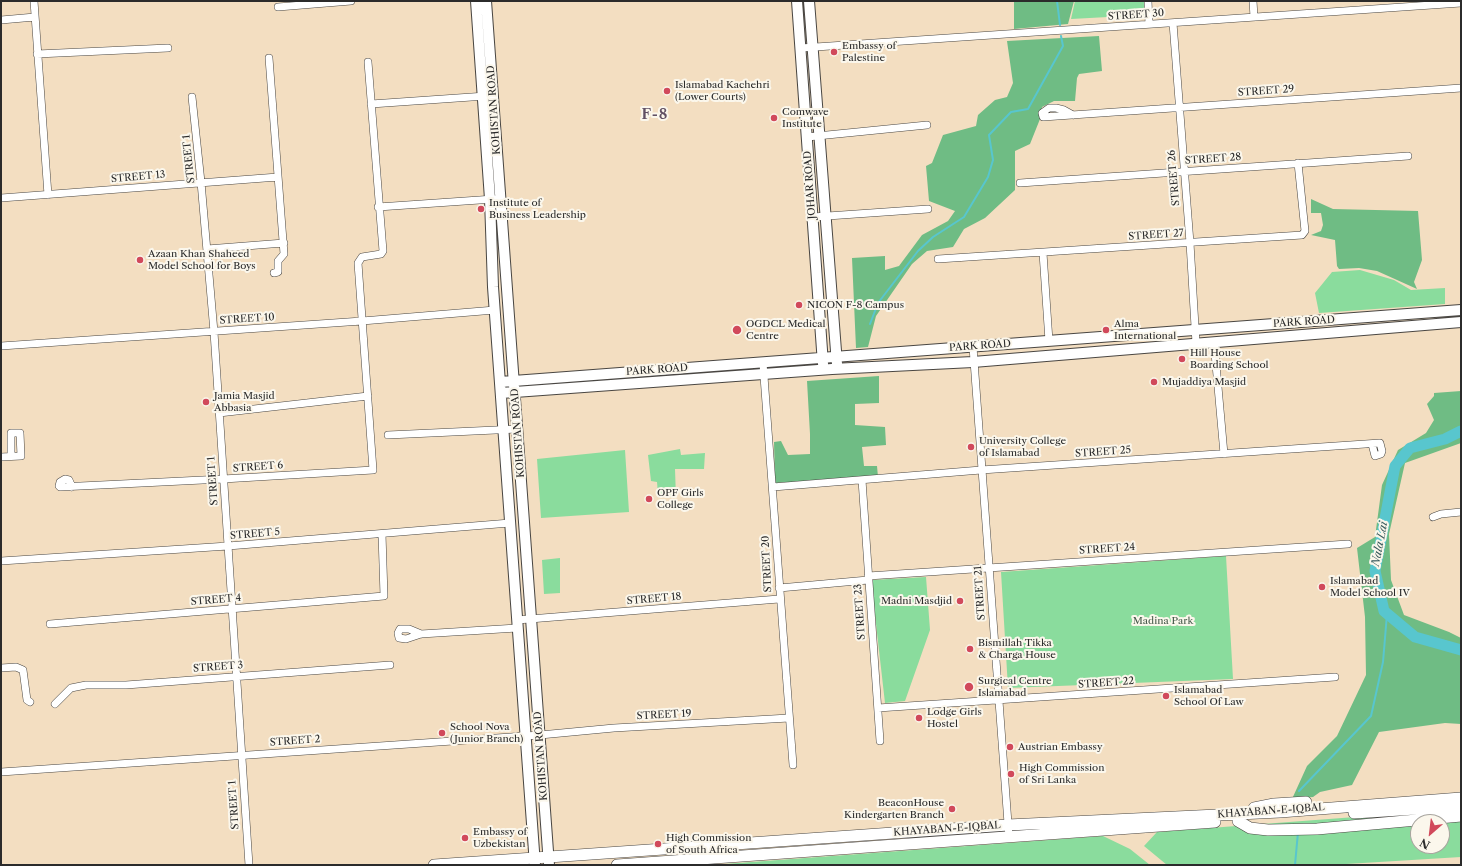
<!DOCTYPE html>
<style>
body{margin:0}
#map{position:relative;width:1462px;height:866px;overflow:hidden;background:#f3dec1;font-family:"Libre Caslon Text",serif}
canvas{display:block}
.frame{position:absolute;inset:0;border:2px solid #2b2b2b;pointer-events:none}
.north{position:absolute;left:1410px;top:814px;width:40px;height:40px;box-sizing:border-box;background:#fbf7ec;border:1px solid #a8a59f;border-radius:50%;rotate:208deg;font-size:11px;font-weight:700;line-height:16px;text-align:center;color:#2b2b2b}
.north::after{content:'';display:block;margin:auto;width:14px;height:18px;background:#d1495b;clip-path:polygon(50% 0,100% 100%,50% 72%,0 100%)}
</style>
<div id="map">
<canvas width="1462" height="866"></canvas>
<div class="frame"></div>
<div class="north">N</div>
</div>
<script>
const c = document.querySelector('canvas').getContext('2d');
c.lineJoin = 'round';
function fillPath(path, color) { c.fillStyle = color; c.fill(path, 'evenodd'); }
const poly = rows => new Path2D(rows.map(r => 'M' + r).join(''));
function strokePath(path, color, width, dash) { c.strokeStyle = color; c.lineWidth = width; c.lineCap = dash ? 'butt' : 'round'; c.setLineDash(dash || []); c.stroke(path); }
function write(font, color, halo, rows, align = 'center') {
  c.font = font + ' "Libre Caslon Text",serif'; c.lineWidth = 4; c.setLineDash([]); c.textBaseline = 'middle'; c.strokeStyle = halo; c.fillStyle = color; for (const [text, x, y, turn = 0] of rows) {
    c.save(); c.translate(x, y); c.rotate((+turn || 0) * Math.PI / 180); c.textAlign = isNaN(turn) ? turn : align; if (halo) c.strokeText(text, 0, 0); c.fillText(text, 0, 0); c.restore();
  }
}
const green = poly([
 [1075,1,1144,1,1145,15,1071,19],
 [1360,270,1394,280,1411,290,1445,288,1445,304,1319,313,1315,293,1332,272],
 [680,449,681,455,705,453,704,469,675,469,676,498,658,494,657,482,651,481,648,455],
 [625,450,629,512,541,518,537,459],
 [1226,556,1233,679,1008,688,1001,572],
 [560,558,560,593,544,594,542,560],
 [926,577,930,630,905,701,885,703,871,580],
 [1461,809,1461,857,1330,865,1167,865,1144,846,1157,832],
 [1418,822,1442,822,1442,846,1418,846],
 [1103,836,1130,849,1150,865,711,865]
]);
const forest = poly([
 [1014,1,1074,1,1068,24,1014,29],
 [1099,36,1102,71,1079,74,1077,78,1075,101,1054,101,1042,107,1040,119,1030,144,1015,151,1015,190,985,218,964,229,953,247,927,251,912,264,876,316,868,347,856,348,852,258,885,256,885,270,899,266,922,235,948,221,955,211,929,201,926,166,932,163,943,135,976,126,978,115,995,100,1007,97,1013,83,1007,41],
 [1311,199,1333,209,1418,211,1422,260,1414,282,1417,289,1377,271,1359,268,1339,269,1337,266,1335,240,1311,235,1321,231,1323,225,1321,213,1311,213],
 [879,376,879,403,855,404,855,425,885,427,886,445,862,447,864,466,877,466,878,477,775,483,774,442,781,441,788,455,810,454,810,434,807,381],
 [1461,391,1461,443,1405,463,1389,534,1391,580,1404,615,1449,632,1461,638,1461,724,1445,723,1379,732,1352,785,1320,792,1313,797,1292,799,1307,766,1337,736,1366,675,1365,617,1357,548,1375,537,1382,485,1398,450,1426,433,1434,420,1427,404,1434,396,1434,393]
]);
const stream = poly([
 [1057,1,1060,25],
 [870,324,878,303,918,251,933,237,964,217,988,177,993,160,989,135,1011,112,1028,109,1063,46,1061,36],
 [1299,791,1371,716,1383,662,1387,614],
 [1295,865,1298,832]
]);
const river = poly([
 [1461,431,1445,439,1410,448,1395,466,1375,571,1384,611,1415,637,1461,650]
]);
const street = poly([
 [34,1,48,195],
 [1148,1,1149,24],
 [1253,1,1254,17],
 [278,7,351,1],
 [1,20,35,17],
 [1173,23,1190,243,1196,343],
 [801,48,1461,3],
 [37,54,168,48],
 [269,58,284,254,278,261,278,272,274,273],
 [192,97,201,182,214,332,249,865],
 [371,104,486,96],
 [1073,115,1064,110,1056,108,1049,108,1042,113,1043,117,1461,88],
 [807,137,927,125],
 [1020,183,1408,156],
 [1,198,278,177],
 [378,207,494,199],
 [813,217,928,209],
 [207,249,284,243],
 [1043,253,1049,341],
 [938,259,1302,235,1305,231,1298,163],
 [1214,342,1224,454],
 [1,346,362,321,495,310],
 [973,347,1009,837],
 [763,363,793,765],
 [219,413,368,396],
 [388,435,517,429],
 [1,457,21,456,20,433,11,433,11,456],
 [862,480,880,741],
 [72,487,69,480,65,479,60,482,59,486,60,487,223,479,373,470,358,263,362,257,381,254,383,251,368,62],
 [773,487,981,470,1380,443,1382,451,1381,454,1375,456,1372,444],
 [1433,517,1441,514,1461,512],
 [1,561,228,546,510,523],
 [868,576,1348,544],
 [779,588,868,580],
 [517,620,779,599],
 [50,624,384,596,382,534],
 [421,634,409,629,400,629,398,633,399,638,406,639,421,634,517,628],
 [1,668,16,667,23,670,27,700,30,702],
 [55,704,71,688,86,685,126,685,390,665],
 [878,708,1335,677],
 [1,772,540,735,614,728,789,718]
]);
const secondary = poly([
 [476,1,490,199,493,287,535,865],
 [486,1,549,865],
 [797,1,823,364],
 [809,1,837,364],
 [500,382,1461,310],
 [501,393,832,369,973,362,1461,322]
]);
const primary = poly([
 [1254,808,1274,804,1306,802],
 [1354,813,1461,806],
 [1238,821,1250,828,1268,830,1317,829,1461,816],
 [434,865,1008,825,1280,812,1461,798],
 [617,865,1215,822]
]);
const markers = [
 [834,52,4,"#d1495b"],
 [667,91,4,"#d1495b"],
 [774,118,4,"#d1495b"],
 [481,209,4,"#d1495b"],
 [140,260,4,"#d1495b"],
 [799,305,4,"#d1495b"],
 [737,330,5,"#d1495b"],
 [1106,330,4,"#d1495b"],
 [1182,359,4,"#d1495b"],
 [1154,382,4,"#d1495b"],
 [206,402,4,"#d1495b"],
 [971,447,4,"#d1495b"],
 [649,499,4,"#d1495b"],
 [1322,587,4,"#d1495b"],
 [960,601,4,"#d1495b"],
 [970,649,4,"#d1495b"],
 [969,687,5,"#d1495b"],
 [1166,696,4,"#d1495b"],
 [919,718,4,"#d1495b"],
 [442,733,4,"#d1495b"],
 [1010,747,4,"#d1495b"],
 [1011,774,4,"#d1495b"],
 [952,809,4,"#d1495b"],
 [465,838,4,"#d1495b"],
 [658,844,4,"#d1495b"]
];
const streetNames = [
 ["STREET 30",1136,15,-4],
 ["STREET 29",1266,91,-4],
 ["KOHISTAN ROAD",494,110,-94],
 ["STREET 1",189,159,-96],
 ["STREET 28",1213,159,-4],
 ["STREET 13",138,177,-5],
 ["STREET 26",1174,178,-95],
 ["JOHAR ROAD",810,185,-94],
 ["STREET 27",1156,235,-4],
 ["STREET 10",247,319,-4],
 ["PARK ROAD",1304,322,-4],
 ["PARK ROAD",980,346,-4],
 ["PARK ROAD",657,370,-4],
 ["KOHISTAN ROAD",518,433,-94],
 ["STREET 25",1103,452,-4],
 ["STREET 6",258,467,-4],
 ["STREET 1",213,481,-94],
 ["STREET 5",255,534,-5],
 ["STREET 24",1107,549,-4],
 ["STREET 20",767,564,-93],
 ["STREET 21",980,593,-94],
 ["STREET 18",654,599,-5],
 ["STREET 4",216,600,-5],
 ["STREET 23",860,612,-94],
 ["STREET 3",218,667,-4],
 ["STREET 22",1106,683,-4],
 ["STREET 19",664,715,-3],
 ["STREET 2",295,741,-4],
 ["KOHISTAN ROAD",541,756,-94],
 ["STREET 1",234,805,-94],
 ["KHAYABAN-E-IQBAL",1271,811,-4],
 ["KHAYABAN-E-IQBAL",947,829,-4]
];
const poiNames = [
 ["Embassy of",842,46],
 ["Palestine",842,58],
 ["Islamabad Kachehri",675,85],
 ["(Lower Courts)",675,97],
 ["Comwave",782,112],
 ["Institute",782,124],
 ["Institute of",489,203],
 ["Business Leadership",489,215],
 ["Azaan Khan Shaheed",148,254],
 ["Model School for Boys",148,266],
 ["NICON F-8 Campus",807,305],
 ["OGDCL Medical",746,324],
 ["Centre",746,336],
 ["Alma",1114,324],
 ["International",1114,336],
 ["Hill House",1190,353],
 ["Boarding School",1190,365],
 ["Mujaddiya Masjid",1162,382],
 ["Jamia Masjid",214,396],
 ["Abbasia",214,408],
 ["University College",979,441],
 ["of Islamabad",979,453],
 ["OPF Girls",657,493],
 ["College",657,505],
 ["Islamabad",1330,581],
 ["Model School IV",1330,593],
 ["Madni Masdjid",952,601,"right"],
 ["Bismillah Tikka",978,643],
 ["& Charga House",978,655],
 ["Surgical Centre",978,681],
 ["Islamabad",978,693],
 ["Islamabad",1174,690],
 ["School Of Law",1174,702],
 ["Lodge Girls",927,712],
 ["Hostel",927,724],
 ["School Nova",450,727],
 ["(Junior Branch)",450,739],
 ["Austrian Embassy",1018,747],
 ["High Commission",1019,768],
 ["of Sri Lanka",1019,780],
 ["BeaconHouse",944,803,"right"],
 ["Kindergarten Branch",944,815,"right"],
 ["Embassy of",473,832],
 ["Uzbekistan",473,844],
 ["High Commission",666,838],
 ["of South Africa",666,850]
];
const parkNames = [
 ["Madina Park",1163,621]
];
const waterNames = [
 ["Nala Lai",1380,544,-79]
];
const districtNames = [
 ["F-8",655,115]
];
fillPath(green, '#8adc9d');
fillPath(forest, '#6fbc84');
strokePath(stream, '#58c6ce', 2);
strokePath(river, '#58c6ce', 11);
strokePath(street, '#494642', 8);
strokePath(secondary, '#494642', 12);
strokePath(primary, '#494642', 12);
strokePath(street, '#fff', 7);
strokePath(secondary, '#fff', 10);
strokePath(primary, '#fff', 11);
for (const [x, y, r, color] of markers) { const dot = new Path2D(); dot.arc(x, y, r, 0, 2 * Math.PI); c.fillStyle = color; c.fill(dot); strokePath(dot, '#fbf7ec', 1.5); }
write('10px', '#2b2b2b', '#fbf7ec', streetNames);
write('10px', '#2b2b2b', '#fbf7ec', poiNames, 'left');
write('10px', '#435748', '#fbf7ec', parkNames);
write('italic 11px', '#385a5c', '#fbf7ec', waterNames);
c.letterSpacing = '1px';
write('bold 14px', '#615064', '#fbf7ec', districtNames);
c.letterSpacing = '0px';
</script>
